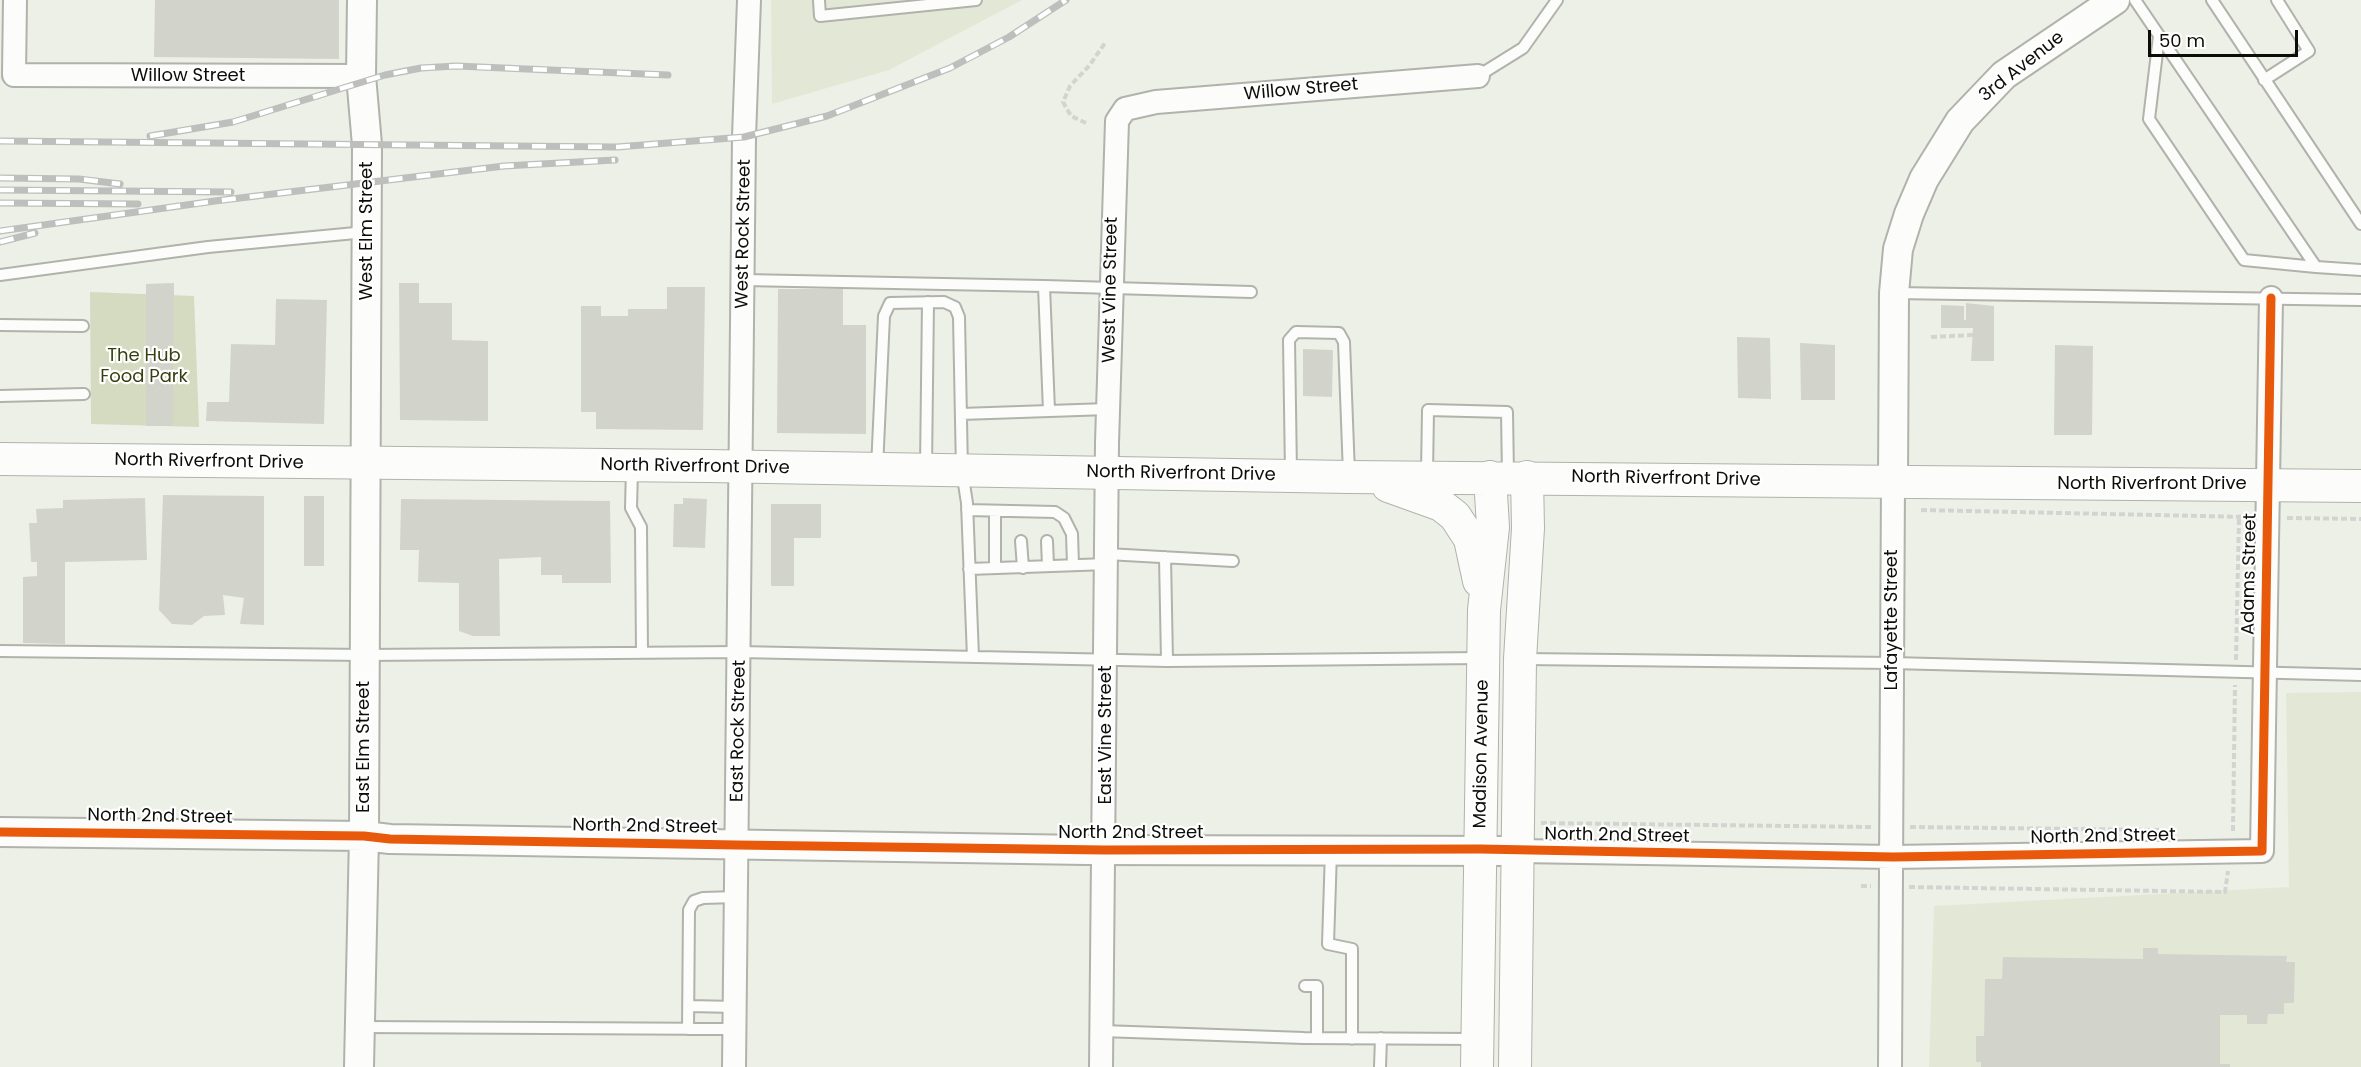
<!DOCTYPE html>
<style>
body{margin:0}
#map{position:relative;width:2361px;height:1067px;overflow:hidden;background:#edf0e6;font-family:Poppins,sans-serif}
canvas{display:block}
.scale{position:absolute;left:2148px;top:30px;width:150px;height:27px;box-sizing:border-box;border:3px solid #0c0d08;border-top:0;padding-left:8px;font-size:18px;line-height:21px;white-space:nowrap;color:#0c0d08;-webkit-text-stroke:4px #fff;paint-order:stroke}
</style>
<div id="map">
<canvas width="2361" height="1067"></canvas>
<div class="scale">50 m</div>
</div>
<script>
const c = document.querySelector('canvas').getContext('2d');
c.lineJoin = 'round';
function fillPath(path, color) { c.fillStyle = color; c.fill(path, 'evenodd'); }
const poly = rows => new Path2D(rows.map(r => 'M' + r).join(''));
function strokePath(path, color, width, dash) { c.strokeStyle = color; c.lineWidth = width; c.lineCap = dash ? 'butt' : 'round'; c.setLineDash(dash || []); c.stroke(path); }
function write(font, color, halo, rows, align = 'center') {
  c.font = font + ' Poppins,sans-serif'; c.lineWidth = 4.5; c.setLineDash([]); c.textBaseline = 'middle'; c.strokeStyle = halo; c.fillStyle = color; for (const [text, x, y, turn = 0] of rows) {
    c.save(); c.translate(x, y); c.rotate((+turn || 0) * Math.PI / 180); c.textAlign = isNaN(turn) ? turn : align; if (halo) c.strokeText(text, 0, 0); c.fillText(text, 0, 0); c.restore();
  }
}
const built = poly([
 [771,0,1022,0,889,70,772,104],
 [2361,692,2361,1067,1929,1067,1934,906,2289,887,2286,693]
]);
const green = poly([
 [90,292,194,296,199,427,91,424]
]);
const building = poly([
 [155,0,339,0,339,59,154,57],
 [174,283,173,426,146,426,146,284],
 [399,283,419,283,419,303,452,303,452,340,488,341,488,421,400,420],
 [667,287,705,287,703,430,596,429,596,412,581,412,581,306,601,306,601,316,628,316,628,309,667,309],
 [778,289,843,289,843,325,866,325,866,434,777,433],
 [276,299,327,300,324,424,206,421,207,402,229,402,231,344,275,345],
 [1966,303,1994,306,1994,361,1971,361,1973,328,1941,328,1941,305,1964,306,1964,320,1966,320],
 [1737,337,1770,338,1771,399,1738,398],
 [1800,343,1835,345,1835,400,1801,400],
 [2055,345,2093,346,2092,435,2054,435],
 [1303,349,1333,350,1332,397,1303,396],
 [163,495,264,496,264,625,240,624,244,598,223,595,225,615,204,616,192,625,172,624,159,610],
 [304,496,324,496,324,566,304,566],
 [145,498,147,560,65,562,65,644,23,643,23,577,37,576,37,562,31,562,29,523,37,523,36,509,63,508,63,500],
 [683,498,707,499,705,548,673,547,674,504,683,504],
 [401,499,610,501,611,583,562,583,562,575,541,575,541,557,499,559,500,636,473,636,459,631,459,583,418,582,419,550,400,550],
 [771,504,821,504,821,538,794,538,794,586,771,586],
 [2143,948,2158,948,2158,954,2287,956,2286,962,2295,962,2294,1003,2284,1003,2284,1014,2268,1014,2267,1024,2247,1024,2247,1015,2220,1015,2220,1064,2230,1064,2230,1067,1981,1067,1981,1062,1976,1062,1976,1036,1984,1036,1985,979,2002,979,2003,957,2143,959]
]);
const path = poly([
 [1086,123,1071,116,1063,102,1070,86,1089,66,1105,43],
 [1931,337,1973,335],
 [1921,510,2249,517],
 [2287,518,2361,519],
 [2236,660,2239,517],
 [1541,823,1872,827],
 [1910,827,2160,830],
 [2233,831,2235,685],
 [1861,886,1871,886],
 [1909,887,2225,892,2228,871]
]);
const service = poly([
 [819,0,820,16,976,0],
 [2135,0,2316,267,2361,270],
 [2212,0,2361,224],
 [2159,36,2149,119,2244,260,2316,267],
 [1478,76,1523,48,1557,0],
 [2264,80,2309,51,2277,0],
 [0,275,208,247,366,232],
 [744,280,1044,286],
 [1894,293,2361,300],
 [0,325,83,326],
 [0,396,84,394],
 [1049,411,1044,286,1251,292],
 [961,414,1108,409],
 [926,467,928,302],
 [877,468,884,316,890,303,944,302,955,307,959,317,962,471,967,503,973,657],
 [632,469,631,508,641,527,642,653],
 [1291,473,1289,340,1296,332,1339,333,1344,342,1349,474],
 [1427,474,1428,410,1507,412,1508,476],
 [967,510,1055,512,1064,518,1072,534,1073,565],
 [995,511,995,568],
 [1021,541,1023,568],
 [1047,541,1048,566],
 [1107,554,1233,561],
 [1165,557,1167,661],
 [969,569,1107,564],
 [0,651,365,655,740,652,1167,661,1482,658],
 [1523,659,1892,663,2361,675],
 [1331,851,1328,944,1352,949,1352,1039],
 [1305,986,1317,986,1317,1038],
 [689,1006,735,1007],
 [361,1027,734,1029],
 [688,1029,689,910,694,901,703,898,736,897],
 [1102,1031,1304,1038,1473,1039],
 [1380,1067,1381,1038]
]);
const minor = poly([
 [15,0,14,75,361,76],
 [1519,851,1893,857,2262,851,2271,298],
 [734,1067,744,137,749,0],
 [1101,1067,1107,443,1117,121,1125,109,1156,102,1478,76],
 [1890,1067,1893,480]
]);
const tertiary = poly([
 [1893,480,1894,293,1898,249,1909,214,1924,179,1960,121,2004,75,2115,0],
 [0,832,364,836,390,839,1086,850,1519,851],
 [359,1067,364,836,367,145,361,76,362,0]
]);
const secondary = poly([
 [0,459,708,466,1349,477,2361,486],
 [1388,486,1441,505,1455,516,1470,539,1479,581],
 [1477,1067,1484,610,1493,527,1490,477],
 [1515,1067,1520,659,1528,528,1527,477]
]);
const rail = poly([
 [150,136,233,122,385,75,421,68,456,66,668,75],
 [0,141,617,147,744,137,827,116,950,68,1009,37,1066,0],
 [0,178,79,179,120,184],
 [0,190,231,192],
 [0,203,138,204],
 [0,231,215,201,504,166,615,160],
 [0,242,35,233]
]);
const cycleway = poly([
 [0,832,364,836,390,839,737,845,1105,850,1480,849,1893,857,2262,851,2271,298]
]);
const streetNames = [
 ["3rd Avenue",2022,67,-38],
 ["Willow Street",188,76],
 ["Willow Street",1301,90,-5],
 ["West Elm Street",367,231,-90],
 ["West Rock Street",744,234,-89],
 ["West Vine Street",1111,290,-89],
 ["North Riverfront Drive",209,462,1],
 ["North Riverfront Drive",695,467,1],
 ["North Riverfront Drive",1181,474,1],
 ["North Riverfront Drive",1666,479,1],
 ["North Riverfront Drive",2152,484],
 ["Adams Street",2250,574,-89],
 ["Lafayette Street",1892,620,-90],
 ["East Rock Street",739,731,-89],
 ["East Vine Street",1106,735,-90],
 ["East Elm Street",364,747,-90],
 ["Madison Avenue",1482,754,-89],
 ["North 2nd Street",160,817,1],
 ["North 2nd Street",645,827,1],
 ["North 2nd Street",1131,833],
 ["North 2nd Street",1617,836,1],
 ["North 2nd Street",2103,837,-1]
];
const parkNames = [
 ["The Hub",144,356],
 ["Food Park",144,377]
];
fillPath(built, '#e3e8d6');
fillPath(green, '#d4dbc1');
fillPath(building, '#d2d4cc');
strokePath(service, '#b0b2ab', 14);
strokePath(minor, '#b0b2ab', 26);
strokePath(tertiary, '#b0b2ab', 32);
strokePath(secondary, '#b0b2ab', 34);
strokePath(path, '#d3d4d1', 4, [6, 3]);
strokePath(service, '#fcfdfb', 10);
strokePath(minor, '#fcfdfb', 22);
strokePath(tertiary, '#fcfdfb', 28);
strokePath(secondary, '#fcfdfb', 32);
strokePath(rail, '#bdbfbc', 7);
strokePath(rail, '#fff', 4.5, [14]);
strokePath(cycleway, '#e8590c', 9);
write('18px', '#0c0d08', '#fff', streetNames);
write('18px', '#363f0f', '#fff', parkNames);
</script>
